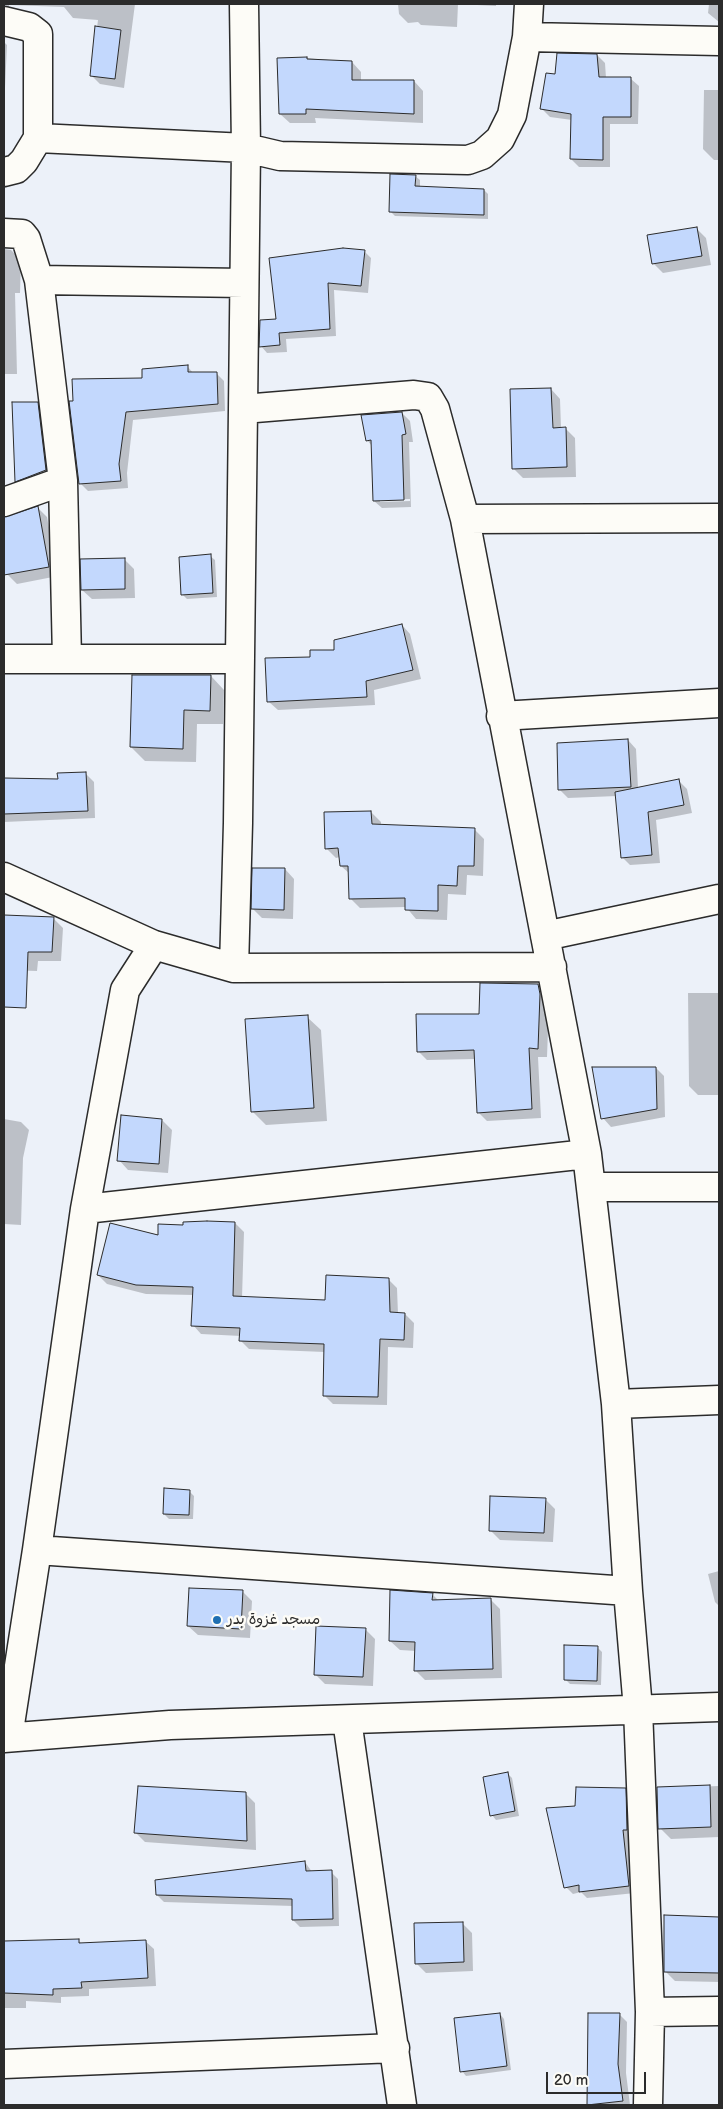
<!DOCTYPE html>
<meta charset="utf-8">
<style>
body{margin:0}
#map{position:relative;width:723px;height:2109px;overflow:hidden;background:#ecf1f9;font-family:"Balsamiq Sans",sans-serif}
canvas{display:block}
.frame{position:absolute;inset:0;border:5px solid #2b2b2b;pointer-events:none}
.scale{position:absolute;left:546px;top:2072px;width:100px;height:22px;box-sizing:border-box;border:2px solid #2b2b2b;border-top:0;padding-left:6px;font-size:15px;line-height:18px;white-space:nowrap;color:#2b2b2b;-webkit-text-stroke:4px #fdfcf7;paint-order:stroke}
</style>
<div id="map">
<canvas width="723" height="2109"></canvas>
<div class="frame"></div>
<div class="scale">20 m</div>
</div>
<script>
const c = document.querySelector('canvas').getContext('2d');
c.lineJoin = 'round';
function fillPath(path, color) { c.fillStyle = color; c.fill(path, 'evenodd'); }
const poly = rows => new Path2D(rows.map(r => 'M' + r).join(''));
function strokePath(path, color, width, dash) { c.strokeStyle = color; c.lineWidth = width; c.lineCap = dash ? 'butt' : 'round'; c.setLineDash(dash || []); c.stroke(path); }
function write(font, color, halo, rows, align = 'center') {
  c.font = font + ' "Balsamiq Sans","Playpen Sans Arabic",sans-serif'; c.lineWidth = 5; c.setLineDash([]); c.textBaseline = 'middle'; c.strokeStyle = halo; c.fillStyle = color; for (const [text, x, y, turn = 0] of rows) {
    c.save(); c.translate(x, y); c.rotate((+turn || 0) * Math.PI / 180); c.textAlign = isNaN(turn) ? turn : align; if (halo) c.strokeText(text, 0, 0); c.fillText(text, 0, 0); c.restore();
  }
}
const shadow = poly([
 [4,4,135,4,124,88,100,84,91,75,98,20,73,18,64,7,9,5,8,15,4,18],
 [398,4,496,4,496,6,458,4,457,27,421,25,418,22,408,23,399,14],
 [709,4,719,4,719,22,708,13],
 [4,42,7,45,5,88,4,88],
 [597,55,605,63,606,78,631,79,639,86,638,124,610,124,610,167,579,167,571,159,572,120,550,117,542,109,556,76],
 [306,58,352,62,361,72,361,81,414,81,423,91,423,123,315,118,316,123,290,123,280,114],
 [704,90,719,90,719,160,714,160,703,149],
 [415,176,420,180,420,188,484,190,488,194,488,219,395,216,390,211],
 [696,228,706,238,711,265,663,273,654,264],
 [4,249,11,250,21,260,20,293,15,293,17,374,4,374],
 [364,251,371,258,368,293,334,290,336,336,286,339,287,352,267,353,261,346,277,320],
 [187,366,194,374,216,373,224,381,225,411,133,420,127,473,128,488,88,491,80,483,144,379],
 [551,389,560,399,561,428,565,428,575,438,576,477,523,478,514,469],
 [37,403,47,413,55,480,26,490,16,481],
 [402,413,410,421,413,442,409,442,411,507,382,508,374,501,372,446,367,440],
 [410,499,410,501,380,502,380,500],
 [38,508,47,517,58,576,17,584,7,574,4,556,4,517,9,518],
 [210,556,215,560,217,597,187,599,182,594],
 [124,559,134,569,135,598,92,599,82,590],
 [402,625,410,634,421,679,374,690,375,705,278,710,269,702,311,658,336,651],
 [211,676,224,690,223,724,197,724,196,762,145,761,131,747],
 [628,740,636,749,638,788,678,780,687,789,692,813,656,820,660,863,630,865,622,857,617,796,568,798,559,789],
 [86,774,94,782,95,818,4,822,4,779,59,780],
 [371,812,381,822,381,826,474,829,484,839,483,876,467,875,466,895,448,894,447,920,416,919,406,907,360,908,350,898,350,874,341,866,340,857,336,858,326,848],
 [285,869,294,879,293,919,262,918,253,909],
 [4,916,53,918,63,928,61,961,38,961,37,971,4,970],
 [538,985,547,995,549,1004,547,1057,538,1057,541,1118,487,1121,478,1112,475,1059,427,1060,418,1051,480,1015],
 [688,993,719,993,719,1095,698,1095,689,1086],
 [307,1017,321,1030,327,1121,266,1125,252,1111],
 [656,1068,664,1076,665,1117,611,1127,603,1118],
 [4,1119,21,1122,29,1130,23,1158,21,1225,4,1224],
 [162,1120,172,1130,168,1173,128,1170,119,1160],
 [235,1223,244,1232,242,1298,326,1301,388,1279,397,1288,398,1314,405,1314,414,1323,413,1348,388,1347,387,1405,333,1404,324,1395,325,1352,249,1349,240,1340,241,1336,201,1334,193,1325,194,1295,146,1294,107,1284,98,1275,159,1237,185,1226],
 [189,1491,194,1496,193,1519,169,1519,164,1514],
 [545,1499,555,1509,553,1542,500,1540,490,1530],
 [719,1571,719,1606,715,1602,708,1574],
 [243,1592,252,1601,250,1638,198,1635,188,1626],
 [432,1594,439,1601,490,1599,500,1609,502,1678,425,1680,416,1671,416,1651,400,1650,390,1641],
 [365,1629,375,1639,373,1686,325,1684,315,1674],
 [597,1647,602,1652,601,1685,570,1684,565,1679],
 [508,1774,512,1778,519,1816,496,1820,492,1815],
 [719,1786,719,1837,671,1839,660,1828,658,1788],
 [625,1789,632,1796,635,1893,587,1898,581,1892,573,1894,566,1887,576,1808],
 [245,1793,255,1803,256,1850,145,1842,135,1832],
 [305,1862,312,1872,331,1872,338,1879,339,1926,300,1927,293,1920,293,1906,164,1902,157,1895],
 [665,1916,719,1918,719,1982,675,1981,665,1971],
 [463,1924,472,1933,473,1971,426,1973,416,1963],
 [78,1940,82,1944,145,1941,154,1949,156,1986,89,1989,89,1996,61,1997,61,2003,26,2001,26,2008,4,2008,4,1943],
 [500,2014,504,2019,511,2070,466,2076,462,2071],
 [589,2014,619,2014,627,2022,626,2073,630,2105,588,2105],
 [719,2050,719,2105,718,2105]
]);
const building = poly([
 [95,26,121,30,115,79,90,76,95,26],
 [557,53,597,54,599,77,631,77,631,117,603,117,603,160,570,159,571,114,540,109,546,73,555,74,557,53],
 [307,57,307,59,352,61,352,80,414,80,414,114,306,109,306,114,279,114,277,58,307,57],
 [390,174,416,175,415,186,484,189,484,215,389,212,390,174],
 [697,227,702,256,652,264,647,235,697,227],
 [343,248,365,250,361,286,328,283,330,329,279,333,280,345,259,347,260,320,276,319,269,258,343,248],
 [188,365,188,372,217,372,218,404,126,412,119,464,121,481,79,484,69,401,73,401,72,379,142,378,142,369,188,365],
 [551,388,553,428,566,427,567,467,512,469,510,389,551,388],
 [12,402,38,402,46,470,15,482,12,402],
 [402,412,406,434,402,435,404,500,373,501,371,440,366,441,361,415,402,412],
 [38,506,49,567,4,575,4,517,38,506],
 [211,554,213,593,181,595,179,557,211,554],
 [125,558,125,589,81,590,80,559,125,558],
 [402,624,413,670,366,681,367,697,267,702,265,658,310,657,310,650,334,650,334,640,402,624],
 [132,675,211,675,210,711,184,710,183,749,130,747,132,675],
 [628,739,631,787,558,790,557,743,628,739],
 [86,772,88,811,4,814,4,778,58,779,57,773,86,772],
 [679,779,684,805,648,812,652,855,621,858,615,792,679,779],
 [371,811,372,824,475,828,474,866,458,866,457,886,438,885,438,911,405,910,405,898,349,899,348,866,340,866,338,848,325,849,324,812,371,811],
 [252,868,285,868,284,910,251,909,252,868],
 [4,915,54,917,52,952,28,952,26,1008,4,1007,4,915],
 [480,983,538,984,540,994,538,1049,529,1048,532,1109,477,1113,474,1050,417,1052,416,1014,479,1014,480,983],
 [308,1015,314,1108,251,1112,245,1019,308,1015],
 [592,1067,656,1067,657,1109,601,1119,592,1067],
 [121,1115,162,1119,159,1164,117,1161,121,1115],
 [207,1221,235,1222,233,1296,325,1300,326,1275,389,1278,390,1312,405,1313,404,1340,380,1339,378,1397,323,1396,324,1344,239,1341,240,1328,191,1326,193,1287,136,1285,97,1275,110,1223,158,1235,158,1224,183,1225,183,1222,207,1221],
 [164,1488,190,1490,189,1515,163,1514,164,1488],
 [490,1496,546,1498,544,1533,489,1531,490,1496],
 [189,1588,243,1590,241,1629,187,1626,189,1588],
 [390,1590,433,1593,432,1600,491,1598,493,1669,414,1671,415,1642,389,1641,390,1590],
 [316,1626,366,1628,363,1677,314,1675,316,1626],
 [564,1645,598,1646,597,1681,564,1680,564,1645],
 [508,1772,515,1811,490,1816,483,1777,508,1772],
 [710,1785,711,1827,658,1829,657,1787,710,1785],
 [138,1786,246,1792,247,1841,134,1833,138,1786],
 [576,1787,626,1788,627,1830,623,1830,629,1886,579,1892,579,1885,564,1888,546,1808,575,1806,576,1787],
 [305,1861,306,1871,332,1870,333,1919,292,1920,292,1899,156,1895,155,1880,305,1861],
 [664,1915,719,1917,719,1973,664,1972,664,1915],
 [463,1922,464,1962,415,1964,414,1923,463,1922],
 [79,1939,79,1943,146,1940,148,1978,81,1982,82,1988,53,1989,53,1995,4,1993,4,1941,79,1939],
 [500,2013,507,2066,460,2072,454,2018,500,2013],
 [588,2013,620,2013,618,2064,623,2101,587,2105,588,2013]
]);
const street = poly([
 [4,21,29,27,38,34,38,138,246,148,280,156,468,160,482,155,500,139,512,115,527,37,529,4],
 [527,37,719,41],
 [4,172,16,169,24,161,38,138],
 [4,233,22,234,26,239,39,280,63,481,67,659],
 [39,280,244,283],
 [243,409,414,395,428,397,435,409,465,519,587,1154,616,1404,628,1591,638,1709,650,2012,648,2105],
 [4,502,63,481],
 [465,519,719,518],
 [4,659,239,659],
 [501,716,719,703],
 [4,877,154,945,234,968,552,967],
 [545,936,719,899],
 [234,968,238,823,243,409,246,148,244,4],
 [591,1187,719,1187],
 [85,1209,587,1154],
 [616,1404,719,1400],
 [37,1550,628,1591],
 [347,1720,402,2105],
 [8,1737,37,1550,85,1209,125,990,154,945],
 [4,1738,170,1725,719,1707],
 [650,2012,719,2011],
 [4,2064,395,2048]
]);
const markers = [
 [217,1620,5,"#1f6fb2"]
];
const poiNames = [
 ["مسجد غزوة بدر",227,1620]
];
fillPath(shadow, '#0003');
fillPath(building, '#c3d8fd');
strokePath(building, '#2b2b2b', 1);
strokePath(street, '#2b2b2b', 31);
strokePath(street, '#fdfcf7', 28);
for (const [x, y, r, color] of markers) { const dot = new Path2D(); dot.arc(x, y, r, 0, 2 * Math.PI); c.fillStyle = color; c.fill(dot); strokePath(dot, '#fdfcf7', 2); }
write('15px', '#2b2b2b', '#fdfcf7', poiNames, 'left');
</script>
